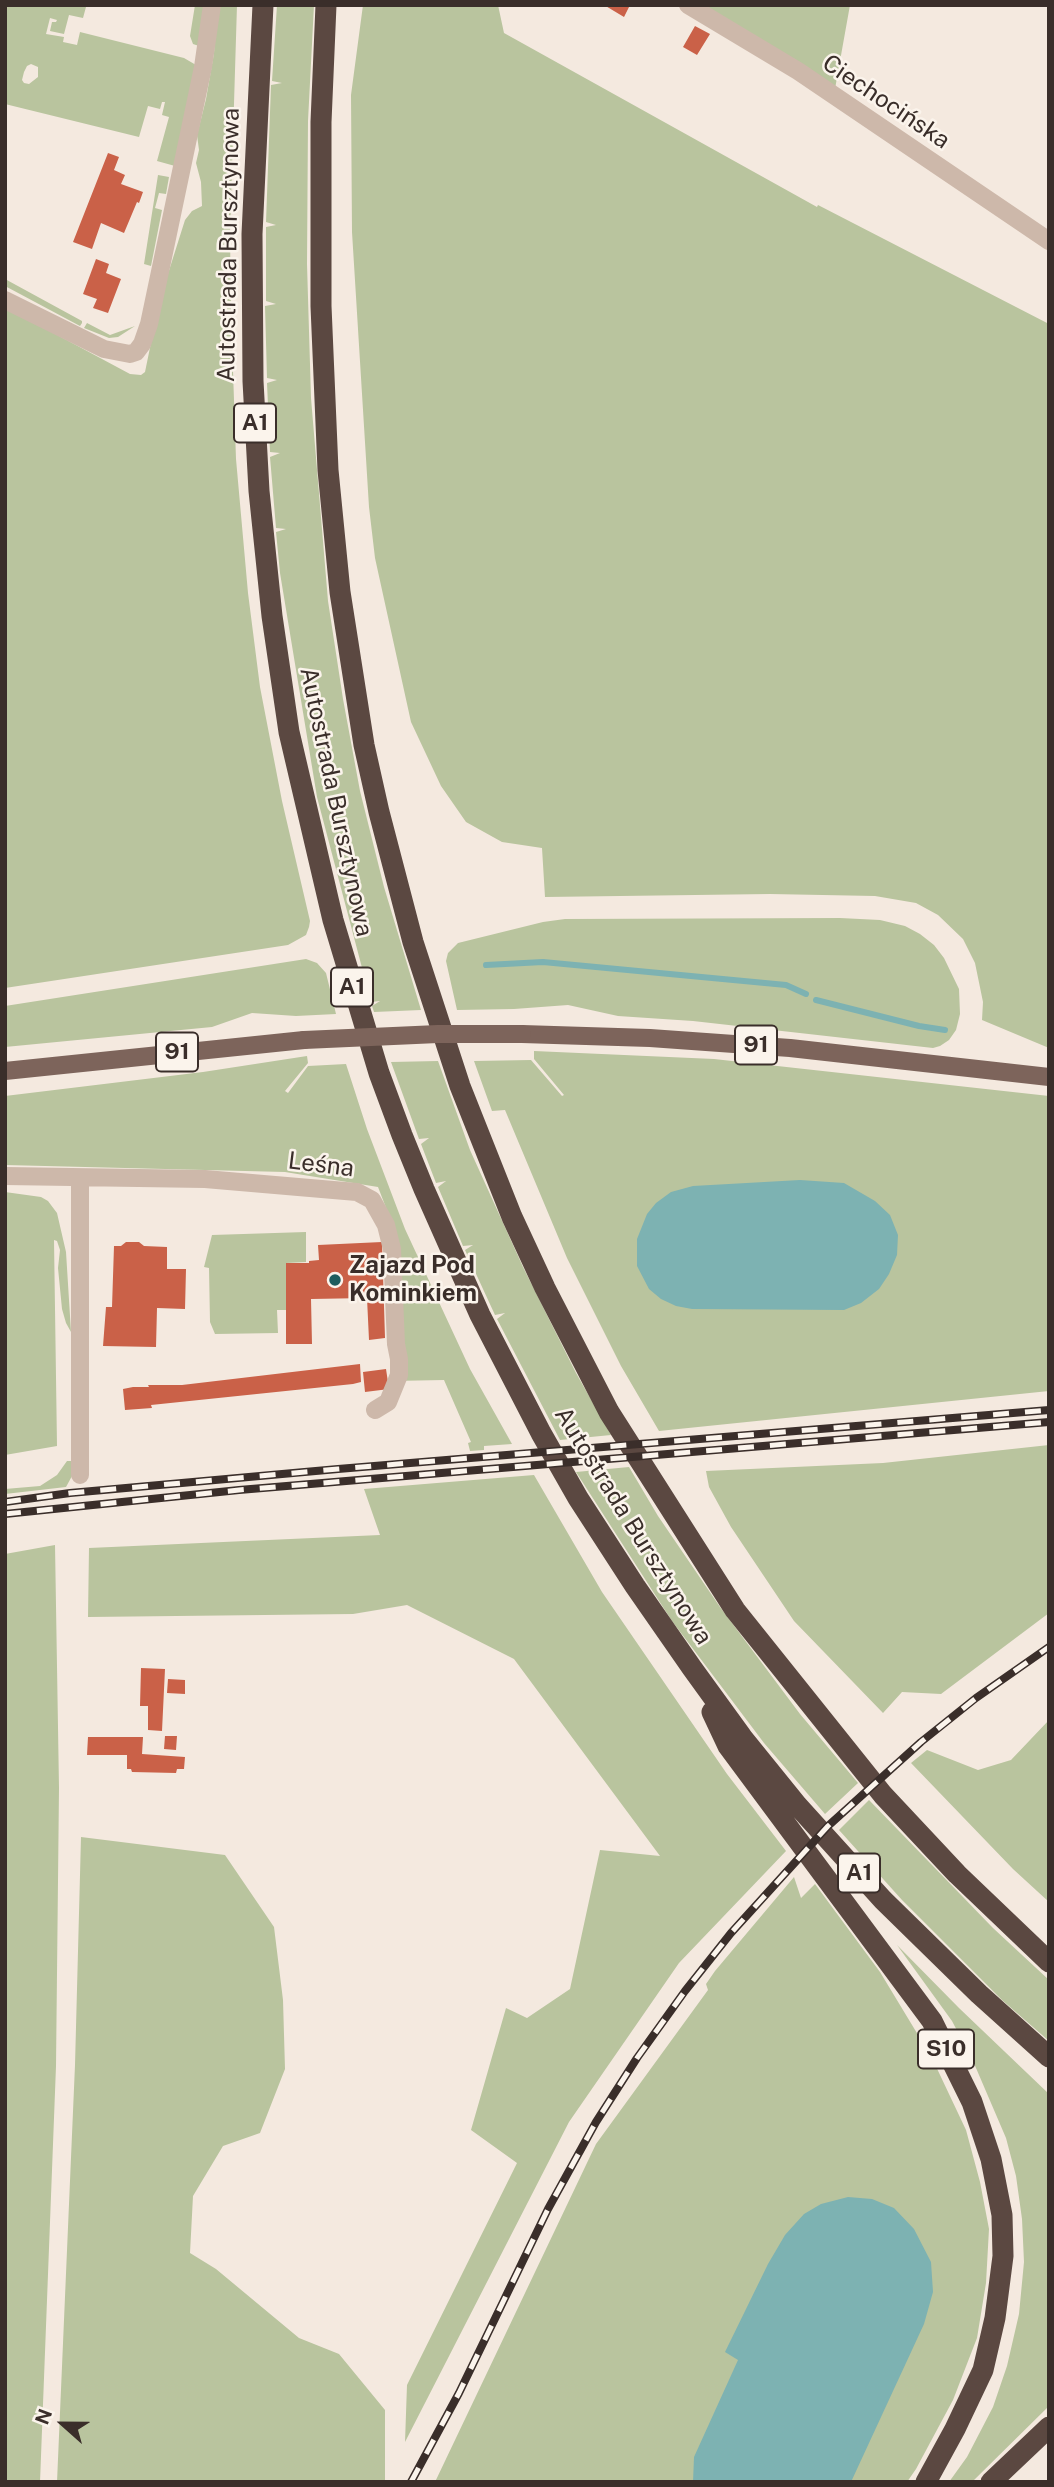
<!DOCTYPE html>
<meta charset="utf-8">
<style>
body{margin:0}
#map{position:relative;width:1054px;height:2487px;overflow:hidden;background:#f4e9df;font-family:"Public Sans",sans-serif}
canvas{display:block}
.frame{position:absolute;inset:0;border:7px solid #3a2e2a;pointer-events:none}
.north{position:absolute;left:28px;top:2389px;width:70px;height:70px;-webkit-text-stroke:5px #fbf4ec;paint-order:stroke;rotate:291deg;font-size:19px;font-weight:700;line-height:28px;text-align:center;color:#3a2e2a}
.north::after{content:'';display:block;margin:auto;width:24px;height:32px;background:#3a2e2a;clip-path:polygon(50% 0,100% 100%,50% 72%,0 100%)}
</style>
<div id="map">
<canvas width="1054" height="2487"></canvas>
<div class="frame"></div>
<div class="north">N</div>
</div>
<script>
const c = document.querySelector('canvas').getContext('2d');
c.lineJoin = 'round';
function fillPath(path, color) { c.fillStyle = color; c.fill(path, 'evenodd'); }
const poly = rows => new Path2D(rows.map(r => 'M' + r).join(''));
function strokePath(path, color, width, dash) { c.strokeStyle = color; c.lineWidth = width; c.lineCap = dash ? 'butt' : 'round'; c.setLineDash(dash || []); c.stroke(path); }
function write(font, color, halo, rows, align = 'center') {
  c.font = font + ' "Public Sans",sans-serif'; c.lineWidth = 5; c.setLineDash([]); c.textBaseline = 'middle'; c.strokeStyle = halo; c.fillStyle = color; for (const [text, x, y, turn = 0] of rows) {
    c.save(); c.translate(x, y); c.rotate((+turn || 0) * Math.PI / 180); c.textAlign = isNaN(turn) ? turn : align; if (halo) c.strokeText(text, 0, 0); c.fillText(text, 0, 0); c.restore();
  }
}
const green = poly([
 [5,5,76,5,86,7,83,18,69,15,64,34,50,31,52,22,56,22,57,20,50,18,46,34,64,37,63,42,77,45,80,32,184,58,196,65,175,166,157,161,169,117,162,115,165,102,162,102,160,109,148,106,139,137,5,104],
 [31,64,38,67,38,77,29,84,24,83,22,80,24,72,27,66],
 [195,5,206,5,199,46,193,44,190,36],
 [217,5,237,5,230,235,231,312,236,459,248,593,260,687,282,801,310,921,309,927,306,935,288,945,5,988,5,307,130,374,141,375,145,372,160,299,185,220,192,211,202,206,201,182,196,163,199,150,197,135,206,99,214,53],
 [277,5,314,5,308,121,307,264,311,398,328,601,343,699,360,791,384,887,421,1010,374,1012,372,1006,380,1001,371,1002,317,797,280,573,276,532,286,529,276,528,270,457,280,453,270,452,267,383,277,380,267,378,265,306,276,304,266,301,266,227,276,225,266,222,271,85,282,83,272,81],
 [363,5,498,5,504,33,817,207,818,205,1049,324,1049,1048,982,1020,983,1002,975,963,963,939,938,915,916,903,875,896,770,894,545,897,542,848,502,842,466,822,441,786,411,722,375,558,369,507,352,232,351,95],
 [699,5,850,5,833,100],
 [158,175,169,177,166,194,159,193,155,208,162,210,151,266,144,264],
 [5,279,82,321,82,323,80,326,5,286],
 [87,323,110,335,135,326,118,337,109,338,84,328],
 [840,918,880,920,905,926,920,934,934,945,944,958,959,989,960,1014,956,1030,949,1040,940,1046,933,1048,693,1021,618,1016,568,1005,514,1009,457,1010,446,961,448,953,458,943,543,922,565,919],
 [306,959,317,963,326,973,336,1014,296,1016,252,1013,212,1027,5,1047,5,1006],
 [534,1051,714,1059,1049,1096,1049,1391,659,1431,621,1366,567,1258,505,1110,492,1111,474,1061,531,1060,562,1096,564,1095,534,1059],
 [307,1056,308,1063,285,1091,288,1093,308,1066,346,1064,367,1129,405,1229,470,1369,512,1444,484,1446,484,1450,470,1451,468,1443,471,1442,444,1380,392,1381,395,1231,378,1187,285,1172,5,1165,5,1096,203,1072],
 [438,1061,470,1150,523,1267,576,1373,611,1435,560,1440,497,1319,505,1313,495,1315,465,1250,473,1245,463,1246,438,1187,446,1181,436,1183,421,1144,429,1138,419,1139,391,1062],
 [5,1192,41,1197,48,1201,57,1213,66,1252,71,1332,66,1323,62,1309,58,1268,60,1250,57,1241,54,1240,57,1446,5,1455],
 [306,1232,306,1262,286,1263,287,1310,277,1310,278,1333,215,1334,210,1322,209,1268,204,1267,212,1235],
 [1049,1445,1049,1613,941,1694,902,1692,883,1713,794,1621,731,1527,709,1487,706,1471,883,1463],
 [67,1461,75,1461,72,1476,66,1487,5,1494,5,1489,40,1486,57,1475],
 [629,1467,658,1516,720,1607,800,1714,858,1783,825,1814,764,1743,672,1621,576,1472],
 [534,1475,602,1592,727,1774,786,1851,679,1963,569,2122,405,2442,407,2385,517,2163,471,2130,506,2008,527,2018,570,1989,600,1850,660,1856,514,1659,407,1605,353,1614,88,1617,89,1548,380,1535,364,1489],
 [55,1545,59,1788,56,2066,40,2482,5,2482,5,1554],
 [1049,1720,1049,1902,1013,1869,911,1763,927,1750,978,1770,1011,1760],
 [869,1800,993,1928,1049,1980,1049,2041,1002,2000,902,1900,839,1830],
 [81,1837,225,1855,274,1927,283,2000,285,2069,260,2133,223,2146,193,2196,190,2253,216,2269,299,2338,339,2354,385,2410,385,2482,57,2482,75,2065],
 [794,1877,801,1898,815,1884,880,1972,932,2058,966,2130,980,2182,989,2229,986,2283,977,2338,953,2400,916,2469,907,2482,435,2482,596,2144,708,1990,706,1984,715,1971],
 [897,1945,959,2008,1049,2094,1049,2406,972,2482,949,2482,967,2457,993,2407,1007,2366,1019,2314,1024,2262,1022,2219,1016,2176,1006,2138,973,2061,952,2021]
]);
const water = poly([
 [800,1180,844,1183,875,1201,890,1215,898,1235,897,1255,889,1274,879,1289,861,1303,844,1310,692,1309,676,1306,661,1299,649,1289,637,1266,637,1239,647,1214,656,1203,671,1192,693,1186],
 [848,2197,872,2199,894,2208,914,2229,931,2262,933,2292,924,2324,851,2482,693,2482,694,2457,738,2360,725,2352,768,2264,785,2235,804,2214,821,2204]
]);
const stream = poly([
 [486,965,543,962,786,985,806,994],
 [816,1000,919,1026,945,1030]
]);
const building = poly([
 [604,5,630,5,624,17],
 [695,26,710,34,697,55,683,47],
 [108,153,119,157,114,170,125,175,121,184,143,192,139,203,137,202,124,233,101,223,92,249,73,242],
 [96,259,109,264,106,273,121,279,108,313,93,308,97,299,83,294],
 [126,1242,139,1242,144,1246,167,1247,167,1269,186,1269,185,1309,157,1308,156,1347,103,1346,106,1307,112,1307,114,1246,121,1246],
 [382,1242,385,1338,369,1340,367,1298,311,1299,312,1344,286,1344,286,1263,309,1263,309,1261,319,1260,318,1245],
 [360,1364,361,1382,353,1384,151,1405,152,1408,125,1410,123,1389,133,1387,149,1387,148,1385,182,1385],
 [386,1369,389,1389,365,1392,363,1372],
 [141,1668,165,1669,162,1731,148,1730,148,1706,140,1706],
 [168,1679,185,1680,185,1694,167,1693],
 [165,1736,177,1736,176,1750,164,1749],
 [88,1737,143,1737,142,1754,185,1757,184,1769,177,1769,176,1773,132,1772,131,1769,127,1769,127,1755,87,1755]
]);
const minor = poly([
 [688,5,798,71,1049,241],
 [5,300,104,349,130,354,136,352,142,344,149,324,203,67,212,5],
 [5,1176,205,1179,345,1191,357,1192,372,1200,386,1225,392,1249,396,1344,399,1359,399,1375,388,1402,375,1410],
 [80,1475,80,1179]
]);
const major = poly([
 [522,1034,650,1038,790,1048,1049,1077],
 [5,1071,304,1040]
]);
const highway = poly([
 [263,5,252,234,253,381,259,491,272,616,289,732,333,920,379,1073,402,1135,424,1189,480,1315,541,1433,578,1498,635,1586,692,1668,742,1737,797,1805,883,1900,979,1994,1049,2057],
 [326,5,321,122,321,306,328,470,340,592,364,745,379,812,413,942,460,1086,512,1217,545,1288,609,1412,735,1610,883,1795,957,1874,1049,1962],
 [712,1712,728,1746,932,2021,972,2102,991,2159,1002,2215,1003,2256,995,2318,983,2370,955,2429,926,2482],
 [991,2482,1049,2427]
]);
const rail = poly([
 [5,1502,70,1493,338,1469,1049,1410],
 [5,1514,239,1490,1049,1422],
 [411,2482,459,2393,548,2209,596,2122,637,2058,685,1991,731,1933,828,1826,921,1742,976,1698,1049,1647]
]);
const majorBridge = poly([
 [304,1040,438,1034,522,1034]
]);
const markers = [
 [335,1280,7,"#1e5d5e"]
];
const shields = [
 [255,423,42],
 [352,987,42],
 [756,1045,42],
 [177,1052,42],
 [859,1873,42],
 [946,2049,56]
];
const shieldNames = [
 ["A1",255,423],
 ["A1",352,987],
 ["91",756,1045],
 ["91",177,1052],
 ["A1",859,1873],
 ["S10",946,2049]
];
const streetNames = [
 ["Ciechocińska",886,102,34],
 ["Autostrada Bursztynowa",229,245,-89],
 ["Autostrada Bursztynowa",336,802,78],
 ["Leśna",321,1165,7],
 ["Autostrada Bursztynowa",633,1526,58]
];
const poiNames = [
 ["Zajazd Pod",349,1266],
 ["Kominkiem",349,1294]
];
fillPath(green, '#b9c49e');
fillPath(water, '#7db2b2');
strokePath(stream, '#7db2b2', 6);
fillPath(building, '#ca6148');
strokePath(minor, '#cdb8aa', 18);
strokePath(major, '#7d645b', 18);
strokePath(highway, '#5b4841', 21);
strokePath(rail, '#3a2e2a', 8);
strokePath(rail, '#fbf4ec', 5, [16]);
strokePath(majorBridge, '#7d645b', 18);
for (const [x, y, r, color] of markers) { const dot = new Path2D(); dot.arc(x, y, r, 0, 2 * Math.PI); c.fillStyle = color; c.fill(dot); strokePath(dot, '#fbf4ec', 2.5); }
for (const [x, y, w] of shields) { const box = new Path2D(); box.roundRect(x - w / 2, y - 19.5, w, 39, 5); c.fillStyle = '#fbf4ec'; c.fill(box); strokePath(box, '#3a2e2a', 2); }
write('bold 23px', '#3a2e2a', null, shieldNames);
write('24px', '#3a2e2a', '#fbf4ec', streetNames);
write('bold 24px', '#3a2e2a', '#fbf4ec', poiNames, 'left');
</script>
